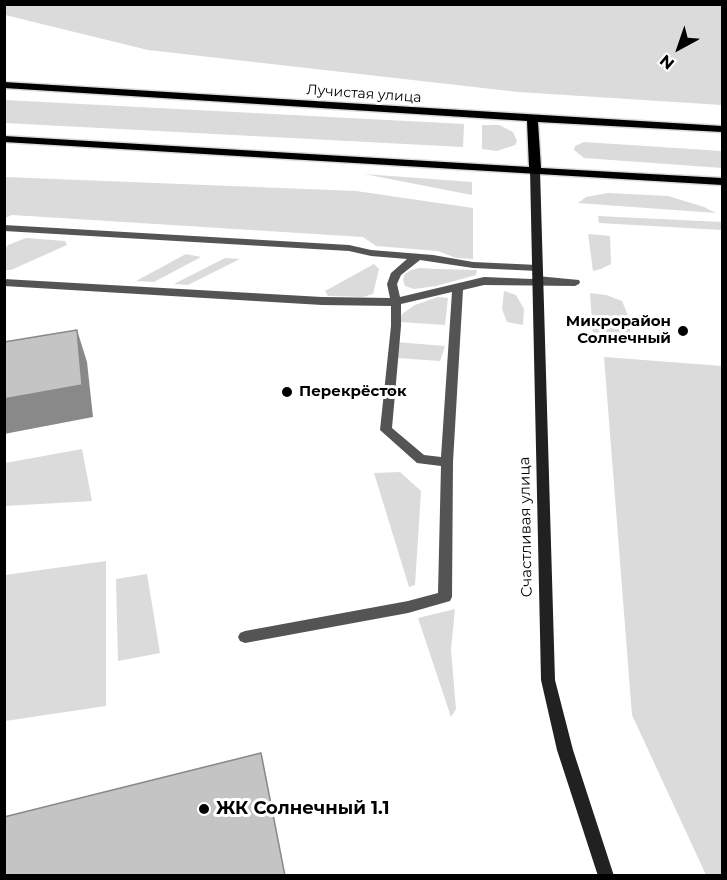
<!DOCTYPE html>
<meta charset="utf-8">
<style>
body{margin:0}
#map{position:relative;width:727px;height:880px;overflow:hidden;background:#fff;font-family:Montserrat,sans-serif}
canvas{display:block}
.frame{position:absolute;inset:0;border:6px solid #000;pointer-events:none}
.north{position:absolute;left:649px;top:18px;width:60px;height:60px;-webkit-text-stroke:4px #fff;paint-order:stroke;rotate:220deg;font-size:16px;font-weight:700;line-height:24px;text-align:center;color:#000}
.north::after{content:'';display:block;margin:auto;width:21px;height:27px;background:#000;clip-path:polygon(50% 0,100% 100%,50% 72%,0 100%)}
</style>
<div id="map">
<canvas width="727" height="880"></canvas>
<div class="frame"></div>
<div class="north">N</div>
</div>
<script>
const c = document.querySelector('canvas').getContext('2d');
c.lineJoin = 'round';
function fillPath(path, color) { c.fillStyle = color; c.fill(path, 'evenodd'); }
const poly = rows => new Path2D(rows.map(r => 'M' + r).join(''));
function strokePath(path, color, width, dash) { c.strokeStyle = color; c.lineWidth = width; c.lineCap = dash ? 'butt' : 'round'; c.setLineDash(dash || []); c.stroke(path); }
function write(font, color, halo, rows, align = 'center') {
  c.font = font + ' Montserrat,sans-serif'; c.lineWidth = 6; c.setLineDash([]); c.textBaseline = 'middle'; c.strokeStyle = halo; c.fillStyle = color; for (const [text, x, y, turn = 0] of rows) {
    c.save(); c.translate(x, y); c.rotate((+turn || 0) * Math.PI / 180); c.textAlign = isNaN(turn) ? turn : align; if (halo) c.strokeText(text, 0, 0); c.fillText(text, 0, 0); c.restore();
  }
}
const green = poly([
 [4,5,722,5,722,105,518,92,148,50,5,15],
 [5,100,464,124,463,147,5,123],
 [482,125,499,125,513,132,517,141,515,145,497,151,482,149],
 [584,142,722,151,722,168,584,158,574,150,575,146],
 [364,174,472,182,472,195],
 [5,177,356,191,473,208,473,259,456,258,438,251,376,246,363,237,12,215,5,218],
 [608,193,668,196,704,207,716,213,578,203,586,197],
 [598,216,722,222,722,230,599,223],
 [588,234,610,236,611,264,601,269,593,271],
 [26,238,65,241,67,245,11,270,5,270,5,250,8,245],
 [186,254,201,257,154,282,136,281],
 [225,258,240,259,188,285,174,284],
 [374,264,379,269,373,294,363,297,328,296,325,291],
 [420,268,436,269,477,270,476,275,436,286,414,289,405,286,403,280,405,274,411,270],
 [504,291,516,295,524,309,523,325,507,322,502,309],
 [590,293,606,295,622,301,627,313,631,336,593,335],
 [438,297,448,298,445,325,400,322,402,314,415,305],
 [396,342,445,346,440,361,397,358],
 [604,357,722,366,722,875,706,875,632,715],
 [82,449,92,501,5,506,5,463],
 [400,472,421,491,415,585,409,587,374,473],
 [106,561,106,706,5,721,5,575],
 [147,574,160,653,118,661,116,579],
 [455,609,451,650,456,709,451,717,418,618]
]);
const lane = poly([
 [4,225,349,245,371,250,433,255,473,262,538,265,543,268,538,271,473,268,420,260,401,275,397,284,400,297,484,277,532,279,537,276,579,280,580,282,579,284,575,286,484,285,463,290,453,462,452,597,450,601,408,613,245,643,240,641,238,637,240,633,245,631,408,601,438,593,441,466,417,463,380,430,391,326,391,306,322,305,4,286,4,279,322,297,390,298,387,284,391,273,407,259,371,256,349,251,4,231,4,225],
 [452,292,441,457,424,455,392,428,401,326,401,304,452,292]
]);
const secondary = poly([
 [535,167,540,170,555,680,573,750,614,876,598,876,557,750,541,680,530,170,535,167]
]);
const primary = poly([
 [4,82,722,126,722,132,538,122,541,168,722,178,722,185,4,142,4,136,529,167,527,121,4,88,4,82]
]);
const shadedWall = poly([
 [77,330,87,362,93,417,4,434,4,399]
]);
const building = poly([
 [77,330,82,385,4,399,4,342,77,330],
 [261,753,285,876,4,876,4,817,261,753]
]);
const markers = [
 [683,331,6,"#000"],
 [287,392,6,"#000"],
 [204,809,6,"#000"]
];
const farStreetnames = [
 ["Лучистая улица",364,94,4]
];
const poiNames = [
 ["Микрорайон",671,322],
 ["Солнечный",671,339],
 ["Перекрёсток",299,392,"left"]
];
const streetNames = [
 ["Счастливая улица",526,527,-91]
];
const nearPoinames = [
 ["ЖК Солнечный 1.1",216,809]
];
fillPath(green, '#dbdbdb');
strokePath(primary, '#dbdbdb', 3);
fillPath(lane, '#545454');
fillPath(secondary, '#212121');
fillPath(primary, '#000');
fillPath(shadedWall, '#898989');
fillPath(building, '#c4c4c4');
strokePath(building, '#898989', 1.5);
for (const [x, y, r, color] of markers) { const dot = new Path2D(); dot.arc(x, y, r, 0, 2 * Math.PI); c.fillStyle = color; c.fill(dot); strokePath(dot, '#fff', 2); }
write('14px', '#000', '#fff', farStreetnames);
write('bold 15px', '#000', '#fff', poiNames, 'right');
write('15px', '#000', '#fff', streetNames);
write('bold 18px', '#000', '#fff', nearPoinames, 'left');
</script>
